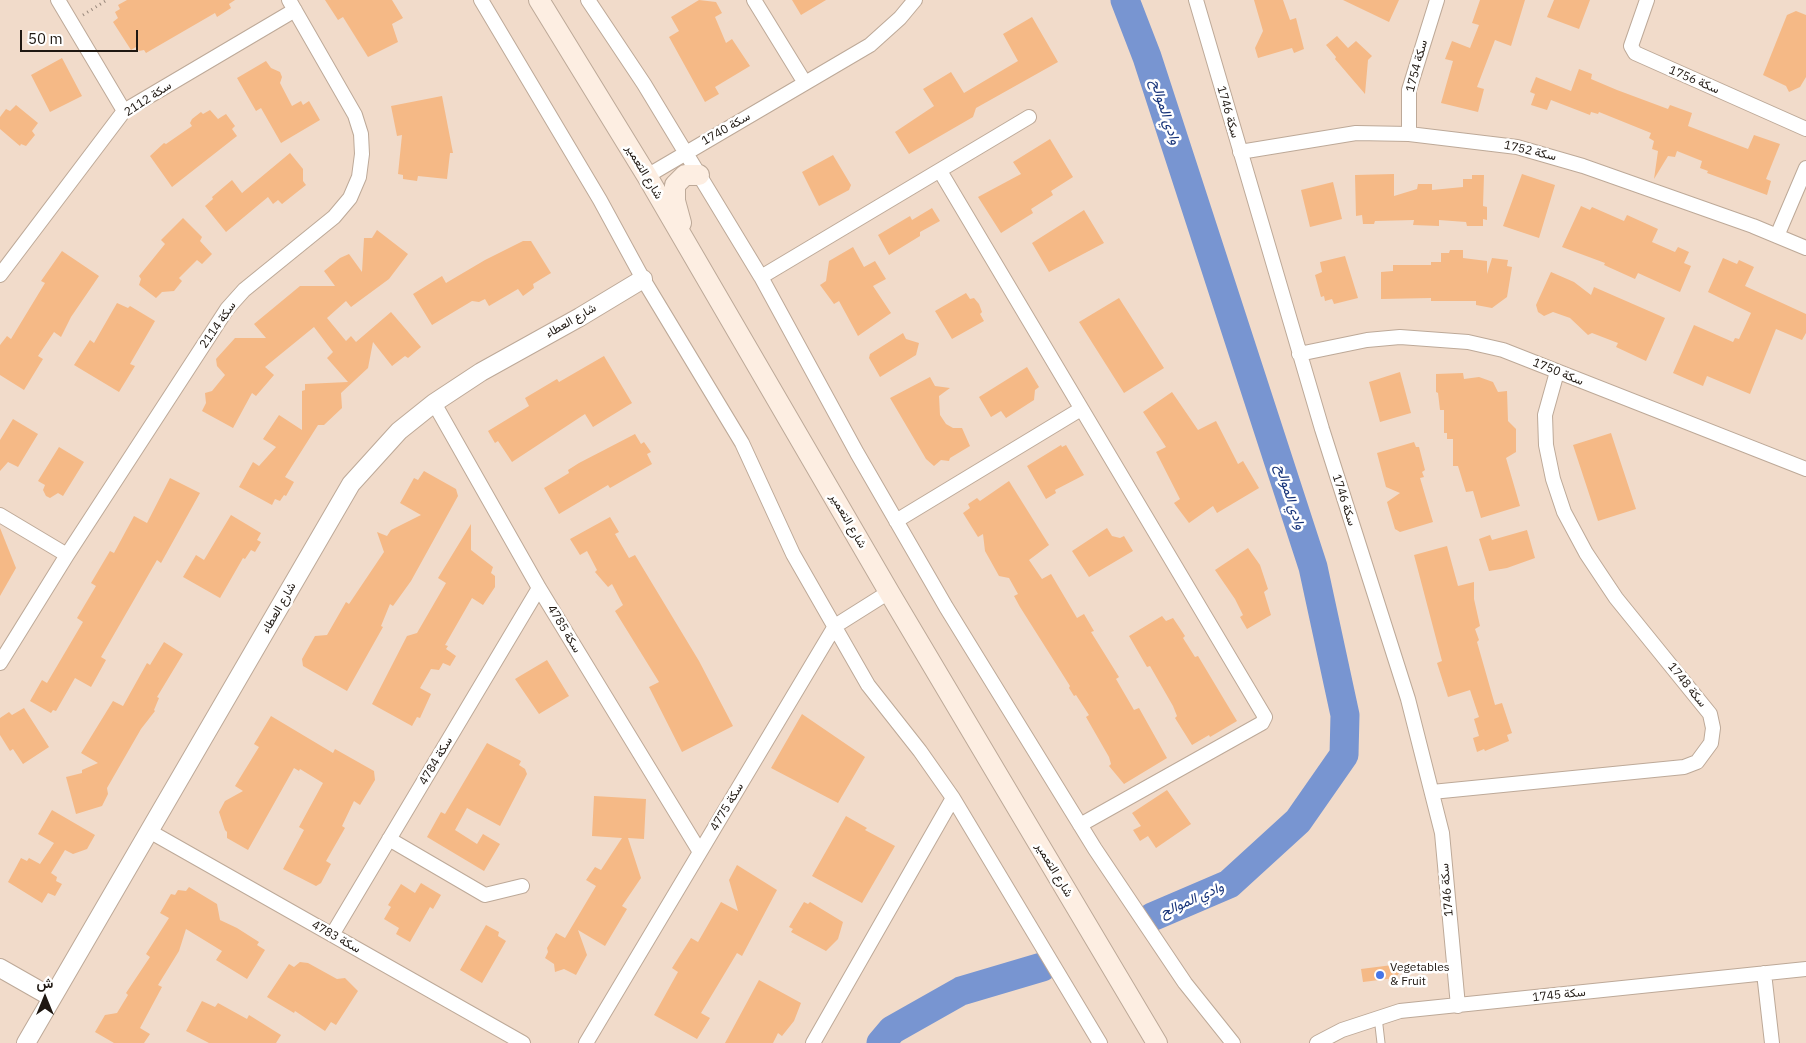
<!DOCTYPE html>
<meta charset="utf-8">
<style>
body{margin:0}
#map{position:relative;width:1806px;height:1043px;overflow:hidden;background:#f1dbca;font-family:"IBM Plex Sans",Vazirmatn,sans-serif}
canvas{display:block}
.north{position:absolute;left:20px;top:973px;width:50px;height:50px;-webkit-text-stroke:4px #fff;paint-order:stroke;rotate:0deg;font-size:14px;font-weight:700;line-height:20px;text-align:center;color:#1f1812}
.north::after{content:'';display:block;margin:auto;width:18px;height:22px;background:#1f1812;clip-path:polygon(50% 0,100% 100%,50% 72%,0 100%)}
.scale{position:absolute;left:20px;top:30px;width:118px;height:22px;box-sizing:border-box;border:2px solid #1f1812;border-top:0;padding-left:6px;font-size:15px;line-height:18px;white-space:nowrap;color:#1f1812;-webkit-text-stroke:4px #fff;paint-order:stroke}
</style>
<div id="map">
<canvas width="1806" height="1043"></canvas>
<div class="north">ش</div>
<div class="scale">50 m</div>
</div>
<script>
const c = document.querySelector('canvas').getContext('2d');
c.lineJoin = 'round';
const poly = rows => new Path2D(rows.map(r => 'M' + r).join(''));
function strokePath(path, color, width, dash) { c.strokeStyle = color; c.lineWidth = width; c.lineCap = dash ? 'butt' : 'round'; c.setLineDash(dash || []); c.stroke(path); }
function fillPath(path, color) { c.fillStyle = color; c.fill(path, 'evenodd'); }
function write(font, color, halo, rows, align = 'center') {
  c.font = font + ' "IBM Plex Sans",Vazirmatn,sans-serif'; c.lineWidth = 5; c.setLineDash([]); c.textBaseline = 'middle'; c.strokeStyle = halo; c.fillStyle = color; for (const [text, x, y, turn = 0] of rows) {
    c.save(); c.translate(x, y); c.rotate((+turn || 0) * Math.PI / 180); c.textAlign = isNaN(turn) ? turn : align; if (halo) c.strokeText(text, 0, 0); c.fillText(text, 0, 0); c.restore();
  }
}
const river = poly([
 [1125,0,1147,57,1313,567,1345,715,1344,755,1298,821,1229,884,1152,917],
 [881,1043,892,1030,961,991,1042,967]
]);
const building = poly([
 [127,0,235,0,229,4,231,8,217,17,215,13,146,53,144,50,139,51,136,47,131,50,113,22,118,18,115,12,120,9,118,5],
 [325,0,392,0,403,18,392,24,398,42,368,57,343,17,338,20],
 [699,0,716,2,722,13,715,17,726,43,732,39,750,66,715,87,719,94,705,102,669,37,679,31,671,17],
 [792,0,826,0,801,15],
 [1254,0,1283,0,1290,20,1296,18,1304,49,1294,53,1292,48,1258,58,1255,48,1263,31],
 [1343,0,1399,0,1389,22],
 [1480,0,1525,0,1511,46,1495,40,1477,87,1484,89,1478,112,1441,103,1453,61,1445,59,1452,41,1470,48,1479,25,1472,23],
 [1554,0,1590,0,1579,29,1547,17],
 [1796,11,1806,15,1806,77,1800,87,1789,92,1786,86,1763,75,1787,15],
 [1032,17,1058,62,976,108,973,117,909,154,895,132,934,106,923,89,951,72,964,93,1018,61,1003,34],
 [1337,36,1348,48,1356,41,1372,56,1368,60,1365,94,1335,59,1336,57,1326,45],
 [62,58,82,96,50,112,31,75],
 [266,61,271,68,280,72,282,77,280,83,292,106,301,101,303,105,309,101,320,120,281,143,261,108,256,111,237,78],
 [1579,69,1592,74,1591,79,1617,90,1668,109,1670,105,1692,113,1688,126,1748,149,1754,135,1780,144,1766,179,1771,181,1767,195,1707,173,1708,171,1700,168,1702,161,1677,151,1675,157,1668,156,1654,179,1658,151,1652,149,1654,141,1649,138,1651,133,1599,112,1598,114,1591,112,1590,115,1551,100,1547,110,1531,105,1535,94,1530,92,1536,77,1571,91],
 [442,96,453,153,450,153,447,179,418,176,417,181,403,179,403,175,398,174,402,135,397,136,391,106],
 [16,105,38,123,32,131,35,135,26,146,21,144,20,146,0,129,0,117,6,109,10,111],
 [210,110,218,119,226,114,235,126,232,129,237,136,172,187,150,156,164,143,166,144,192,126,190,123,192,119,201,112,203,114],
 [1050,139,1073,177,1051,191,1053,195,1031,209,1033,213,1001,233,978,197,1021,174,1013,162],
 [290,153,303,169,303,181,306,185,282,204,278,200,273,204,268,197,226,232,205,206,213,199,212,197,232,180,242,193],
 [833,155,851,185,849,190,819,206,802,172],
 [1394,174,1394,196,1417,189,1418,184,1432,184,1432,190,1463,187,1463,179,1472,179,1472,175,1484,175,1483,206,1487,207,1487,220,1483,219,1483,226,1467,226,1466,222,1439,220,1439,226,1413,225,1414,220,1375,221,1374,224,1363,224,1362,215,1356,216,1355,175],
 [1522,174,1555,185,1539,238,1503,226],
 [1333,182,1342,219,1310,227,1301,190],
 [1581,206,1590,210,1592,207,1624,221,1627,215,1658,229,1652,242,1675,252,1678,247,1689,252,1684,263,1691,266,1680,292,1638,273,1635,279,1604,265,1605,263,1562,247],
 [932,208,940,221,920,232,920,236,889,255,878,235,910,216,912,220],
 [1084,210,1104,243,1049,272,1032,243],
 [183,218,202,237,200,241,212,254,202,264,197,260,179,278,182,281,174,291,162,292,156,298,139,285,141,279,139,276,165,244,161,240],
 [377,230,408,254,389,279,351,307,346,301,327,318,346,341,351,336,356,342,391,312,421,347,408,358,405,356,392,366,373,342,368,368,341,393,342,408,324,425,318,425,285,477,294,482,286,496,284,495,280,501,275,499,272,505,239,487,253,462,259,466,276,447,263,439,279,415,302,430,302,391,305,390,305,384,348,382,327,358,333,352,314,327,265,367,274,375,256,396,252,393,233,428,202,411,206,403,205,393,212,391,225,375,217,366,216,359,235,338,266,338,254,324,300,286,335,286,324,271,340,258,349,254,362,272,364,238,372,238],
 [523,241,531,241,551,273,533,284,534,288,523,296,518,289,489,306,485,299,479,302,472,301,432,325,413,294,442,276,446,283,485,260],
 [853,247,864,267,875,261,886,279,873,286,891,313,858,336,839,301,834,304,820,285,826,281,829,261],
 [1450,250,1463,250,1463,258,1487,261,1487,274,1492,258,1508,260,1507,266,1512,267,1507,297,1492,308,1476,305,1476,301,1431,301,1431,298,1381,299,1381,272,1393,271,1393,265,1431,265,1431,262,1441,262,1441,253,1449,253],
 [62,251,99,276,71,317,61,337,54,332,38,356,43,359,24,390,0,375,0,345,7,336,11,339,45,283,41,281],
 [1345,256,1358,298,1334,304,1332,299,1325,301,1324,296,1321,297,1315,275,1322,272,1320,262],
 [1723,258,1737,264,1739,260,1754,267,1745,286,1806,314,1806,333,1802,340,1776,329,1750,394,1707,376,1703,386,1673,373,1694,325,1733,342,1735,338,1739,339,1751,313,1708,292],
 [1551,272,1574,282,1591,295,1594,287,1665,318,1646,361,1616,347,1618,343,1592,333,1588,335,1570,318,1553,312,1544,316,1538,312,1536,305],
 [966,293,970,299,974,298,979,304,982,312,980,314,984,321,952,339,935,311],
 [1119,298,1164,368,1124,393,1079,322],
 [117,303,128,308,130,306,155,321,130,364,135,366,119,392,74,365,90,340,94,343],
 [903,333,906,339,919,343,916,355,880,377,869,358,870,354],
 [604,356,632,403,593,427,585,414,512,462,498,441,495,443,488,431,529,406,525,398,557,379,559,382],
 [1027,367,1039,387,1035,390,1034,400,1006,418,1001,411,991,417,979,397],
 [1400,372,1411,413,1380,422,1369,382],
 [1463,373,1464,379,1479,377,1493,382,1498,392,1507,391,1508,421,1516,429,1516,452,1506,458,1520,506,1481,518,1473,491,1466,492,1458,466,1453,466,1453,439,1447,439,1447,433,1444,433,1444,410,1440,410,1438,393,1436,392,1436,374],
 [930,377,935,386,950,388,939,396,940,415,946,424,953,428,962,428,970,446,950,458,949,461,941,460,934,466,926,459,890,398],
 [1172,392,1198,430,1216,421,1238,464,1243,461,1259,488,1217,513,1213,506,1189,523,1174,503,1180,499,1156,452,1166,447,1143,412],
 [13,419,38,434,18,467,8,462,0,471,0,440],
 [1611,433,1636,509,1598,521,1573,445],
 [635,434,641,444,644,442,651,452,647,454,652,464,610,488,608,485,559,514,544,488,569,473,568,470,579,463],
 [1414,442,1416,447,1419,447,1425,470,1422,472,1424,477,1420,478,1433,522,1400,532,1395,529,1387,502,1400,493,1386,487,1377,453],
 [1061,445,1062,447,1066,445,1084,475,1055,490,1056,493,1046,499,1027,466],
 [59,447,84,462,63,496,58,493,50,498,46,496,43,490,45,485,38,481],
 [424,471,456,489,458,496,411,581,393,606,390,604,381,626,383,627,347,691,303,666,302,659,315,636,327,635,346,602,349,604,384,552,377,532,387,536,391,530,421,515,400,503,414,478,418,480],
 [170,478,200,493,161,563,157,560,101,657,106,660,91,687,75,678,56,711,53,710,51,713,30,701,42,680,47,683,83,622,77,618,96,586,91,583,110,551,114,553,134,516,147,523],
 [1009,481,1049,545,1029,560,1042,579,1051,574,1077,618,1084,614,1094,631,1091,632,1119,677,1116,679,1134,710,1139,708,1167,758,1124,784,1109,766,1111,764,1109,757,1086,717,1089,715,1076,695,1074,696,1069,688,1070,686,1020,607,1014,596,1018,594,1009,578,999,576,985,551,983,534,978,537,963,513,970,508,968,504,977,498,980,501],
 [231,515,261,533,257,540,261,542,255,552,251,550,245,559,243,558,220,598,183,577,196,555,204,560],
 [610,517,619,532,615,534,629,558,635,555,699,661,733,726,682,752,649,687,659,682,615,611,623,605,612,584,608,587,595,572,597,570,587,551,580,555,570,539],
 [471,524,471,550,493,567,491,573,495,576,495,587,483,605,472,598,445,645,448,646,446,649,456,656,450,666,443,663,439,670,431,669,420,688,431,694,420,718,417,717,412,726,372,704,407,636,417,633,446,583,438,578],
 [0,528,16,568,0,596],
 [1107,528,1112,536,1120,538,1124,536,1133,551,1089,577,1072,551],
 [1527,530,1535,558,1507,568,1489,571,1479,539,1490,535,1492,540],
 [1447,546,1458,586,1474,582,1474,599,1480,626,1475,629,1479,640,1477,642,1495,705,1502,703,1512,733,1507,735,1509,741,1485,751,1484,749,1477,752,1473,738,1479,736,1474,719,1479,717,1470,690,1448,697,1437,663,1442,661,1414,555],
 [1248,548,1260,565,1268,589,1264,592,1271,615,1247,629,1240,617,1243,615,1235,599,1215,570],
 [1162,616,1166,621,1173,618,1185,636,1183,638,1195,657,1198,656,1237,721,1210,737,1209,735,1192,745,1175,718,1177,716,1173,706,1150,666,1147,667,1129,636],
 [164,642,183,654,157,697,159,698,154,710,155,711,141,729,107,788,108,794,102,806,76,814,66,777,82,773,82,770,98,763,81,753,113,701,123,706,147,663,150,665],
 [547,660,569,696,539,714,515,679],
 [24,708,49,747,23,764,13,749,10,751,0,735,0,718,9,712,12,715],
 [802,714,865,757,838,803,771,768],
 [271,716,333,753,335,749,374,771,375,780,360,805,354,801,342,826,345,828,326,861,331,864,321,883,316,886,283,869,304,830,299,827,323,783,300,769,299,771,294,768,248,850,227,838,227,832,225,830,219,812,225,801,243,791,235,786,259,747,254,744],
 [487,743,521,761,519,765,525,769,527,774,500,826,467,808,455,830,477,844,483,834,500,844,484,871,427,837,441,812,445,814],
 [1167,790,1191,824,1156,848,1148,836,1140,841,1133,830,1141,826,1132,813],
 [594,796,646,799,644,839,628,838,641,878,622,906,627,909,605,946,578,930,587,955,576,975,564,969,555,972,554,964,545,958,548,952,547,948,556,933,565,938,596,886,586,880,595,867,601,870,622,838,592,836],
 [52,810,95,835,87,849,73,854,65,850,51,873,57,877,56,881,62,884,55,896,48,893,42,903,8,882,21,858,27,861,29,858,40,864,54,843,38,834],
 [846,816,867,828,865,830,895,846,862,903,812,876],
 [737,865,777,890,742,956,737,953,701,1013,710,1018,697,1039,654,1015,678,972,672,968,691,938,698,942,721,902,738,911,729,880],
 [421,883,441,895,433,909,430,907,410,942,396,934,399,928,384,919,391,907,388,905,401,884,415,893],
 [189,887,217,904,220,920,237,928,259,942,257,945,265,950,247,979,216,960,222,951,186,929,179,951,158,985,162,987,140,1028,150,1034,144,1043,114,1043,95,1032,105,1015,117,1013,128,995,126,993,150,957,146,954,169,918,160,913,171,894,175,895,178,890,186,891],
 [804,902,808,904,810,902,843,922,838,939,826,951,791,932,793,929,789,927],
 [486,925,499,932,498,936,506,941,482,983,460,970],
 [300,962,308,963,337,979,345,978,358,991,336,1025,331,1022,325,1031,295,1011,294,1013,267,997,289,964,294,967],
 [1408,963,1395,978,1363,982,1361,969],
 [759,980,801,1003,794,1021,782,1036,778,1033,773,1043,725,1043],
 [202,1001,215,1007,218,1003,247,1019,249,1015,281,1035,276,1043,209,1043,186,1031]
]);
const path = poly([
 [83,15,107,0]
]);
const service = poly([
 [1378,1017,1381,1043]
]);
const minor = poly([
 [58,0,124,111],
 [481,0,600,200,643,279,742,443,793,554,868,685,920,751,953,798,1100,1043],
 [588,0,644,84,761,277,857,453,946,607,1095,849,1185,983,1233,1043],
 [754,0,805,83],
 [1196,0,1322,429,1408,699,1442,833,1458,1006],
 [1647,0,1631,46,1635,53,1806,129],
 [1409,134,1409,90,1437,0],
 [1240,152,1356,133,1409,134,1517,147,1583,166,1753,226,1806,248],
 [940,171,1265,717,1262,723,1080,825],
 [647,176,870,45,900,18,915,0],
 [1777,236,1806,168],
 [0,275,124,111,295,10],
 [761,277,1029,117],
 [1299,354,1367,340,1400,337,1468,342,1503,350,1806,469],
 [434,403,539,588,700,852],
 [0,515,67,555],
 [896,521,1081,409],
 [0,663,67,555,227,309,244,290,334,217,350,198,359,177,362,154,361,134,355,115,289,0],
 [1432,792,1684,767,1697,762,1711,743,1713,728,1710,714,1616,598,1586,553,1564,512,1553,479,1546,445,1545,415,1557,372],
 [149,831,523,1043],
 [389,839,485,895,522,886],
 [332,935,539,588],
 [1764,973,1772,1043],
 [586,1043,835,626,889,592],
 [813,1043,953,798],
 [1317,1043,1342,1030,1400,1011,1806,969]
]);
const tertiary = poly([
 [0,968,51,997],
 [26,1043,351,484,399,431,434,403,481,372,580,317,643,279]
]);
const secondary = poly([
 [539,0,647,176,889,592,1157,1043],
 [681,223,675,201,675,185,685,175,699,175]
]);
const markers = [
 [1380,975,5,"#4676e8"]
];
const streetNames = [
 ["سكة 1754",1417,66,-75],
 ["سكة 1756",1694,80,23],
 ["سكة 2112",148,99,-33],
 ["سكة 1746",1228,112,74],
 ["سكة 1740",726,129,-30],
 ["سكة 1752",1530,151,13],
 ["شارع التعمير",644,172,59],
 ["شارع العطاء",571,321,-30],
 ["سكة 2114",218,325,-55],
 ["سكة 1750",1558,372,22],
 ["سكة 1746",1344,500,72],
 ["شارع التعمير",848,521,60],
 ["شارع العطاء",279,608,-60],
 ["سكة 4785",564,629,59],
 ["سكة 1748",1687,685,51],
 ["سكة 4784",436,761,-59],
 ["سكة 4775",727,807,-59],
 ["شارع التعمير",1054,870,59],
 ["سكة 1746",1447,890,-95],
 ["سكة 4783",336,937,29],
 ["سكة 1745",1559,995,-6]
];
const poiNames = [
 ["Vegetables",1390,968],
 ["& Fruit",1390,982]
];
const waterNames = [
 ["وادي الموالح",1165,112,72],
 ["وادي الموالح",1290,497,72],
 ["وادي الموالح",1192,900,-24]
];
strokePath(river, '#7895d1', 29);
fillPath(building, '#f5b986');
strokePath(service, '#bda998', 9);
strokePath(minor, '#bda998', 16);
strokePath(tertiary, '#bda998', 20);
strokePath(secondary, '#bda998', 22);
strokePath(path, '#97877b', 3, [1, 4]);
strokePath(service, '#fff', 7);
strokePath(minor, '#fff', 14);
strokePath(tertiary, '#fff', 18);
strokePath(secondary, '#fdeee2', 20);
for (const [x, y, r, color] of markers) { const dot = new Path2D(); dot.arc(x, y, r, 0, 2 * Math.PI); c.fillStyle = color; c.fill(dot); strokePath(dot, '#fff', 2); }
write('12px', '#1f1812', '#fff', streetNames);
write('12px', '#1f1812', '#fff', poiNames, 'left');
write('italic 14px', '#163379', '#fff', waterNames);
</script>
